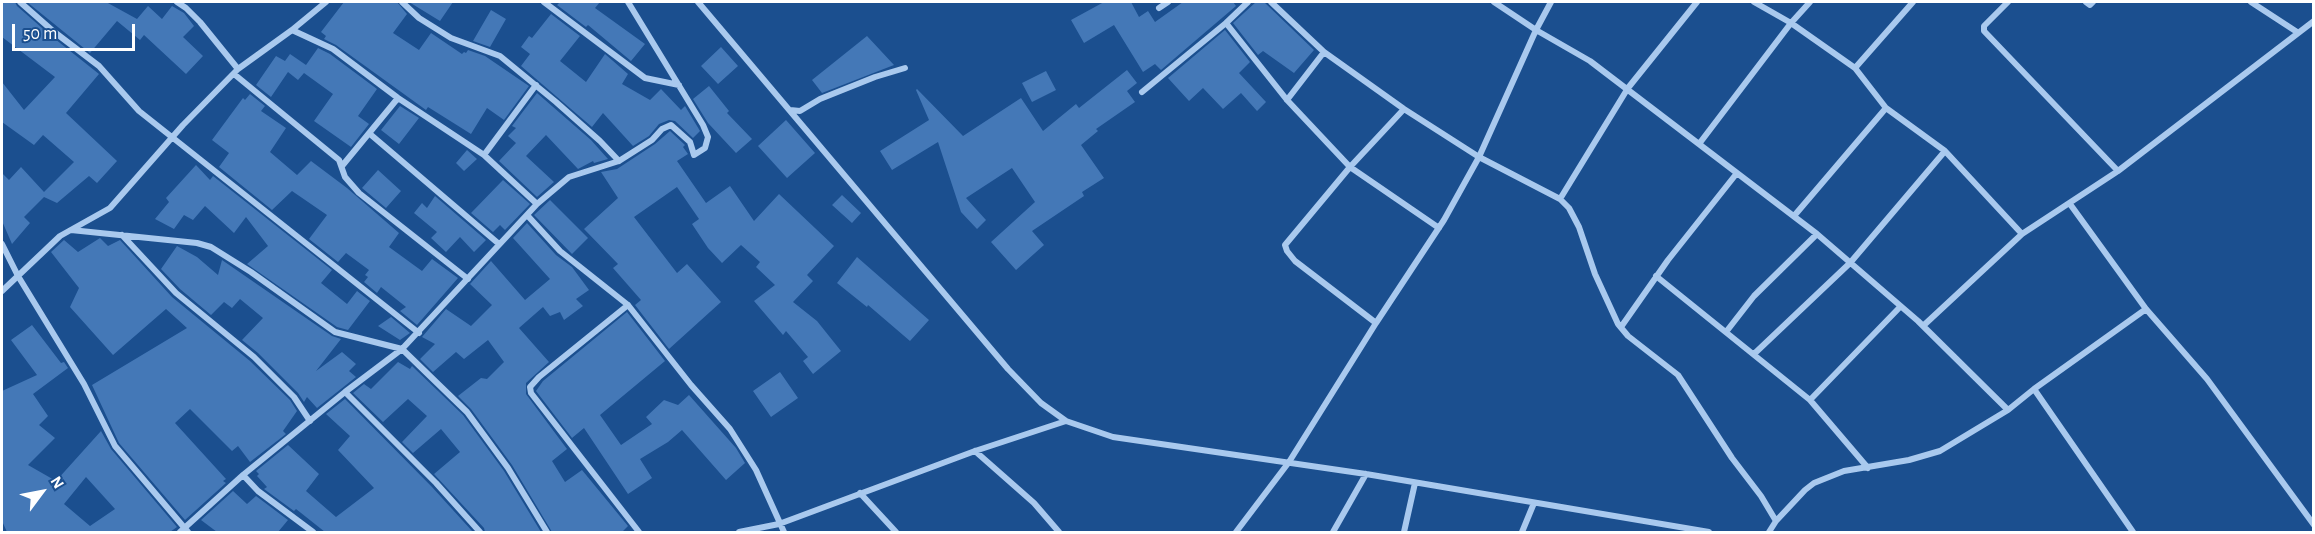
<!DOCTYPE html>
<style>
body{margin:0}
#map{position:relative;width:2315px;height:534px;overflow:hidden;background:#1b4f8f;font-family:"Alegreya Sans",sans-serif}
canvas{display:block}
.frame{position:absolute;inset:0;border:3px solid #fff;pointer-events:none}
.north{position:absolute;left:12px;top:462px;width:60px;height:60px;-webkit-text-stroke:4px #1b4f8f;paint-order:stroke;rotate:58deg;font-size:16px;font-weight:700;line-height:24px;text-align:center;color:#fff}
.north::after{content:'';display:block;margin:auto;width:21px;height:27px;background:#fff;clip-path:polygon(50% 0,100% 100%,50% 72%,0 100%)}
.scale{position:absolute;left:12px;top:24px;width:123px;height:27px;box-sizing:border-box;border:3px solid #fff;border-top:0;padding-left:8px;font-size:18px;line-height:21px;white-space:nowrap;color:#fff;-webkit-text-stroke:4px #1b4f8f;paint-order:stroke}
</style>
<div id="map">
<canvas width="2315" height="534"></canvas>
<div class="frame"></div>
<div class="north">N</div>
<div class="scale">50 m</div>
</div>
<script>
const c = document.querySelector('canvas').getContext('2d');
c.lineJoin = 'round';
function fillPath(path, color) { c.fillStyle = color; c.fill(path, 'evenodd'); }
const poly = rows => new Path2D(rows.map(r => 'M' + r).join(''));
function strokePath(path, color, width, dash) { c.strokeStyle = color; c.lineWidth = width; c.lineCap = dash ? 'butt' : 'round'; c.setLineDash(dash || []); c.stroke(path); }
const building = poly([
 [2,2,15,2,17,6,50,35,99,74,66,113,117,161,97,183,89,176,57,203,44,197,24,217,30,223,12,244,2,221,2,173,9,180,21,167,44,192,74,162,43,135,34,145,2,122,2,82,24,110,55,77,2,37],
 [27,2,106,2,137,19,148,6,162,19,172,6,184,13,194,26,183,37,203,56,186,74,144,35,140,40,117,21,90,53],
 [344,2,397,2,407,14,393,33,419,50,431,33,462,54,464,52,466,53,468,50,485,56,529,86,504,120,487,108,471,134,428,107,426,110,336,45,324,39,326,36,321,32],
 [409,2,453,2,440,21],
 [560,2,600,2,595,8,645,44,631,61,588,25,586,27,557,5],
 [1104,2,1131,2,1139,17,1148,11,1155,22,1183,2,1233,2,1236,6,1161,70,1155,64,1143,72,1114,25,1084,43,1071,20],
 [1256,2,1264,2,1314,50,1294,73,1263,51,1258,55,1233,23],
 [491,10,506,19,490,47,473,41],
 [551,14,580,36,560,61,586,82,605,54,628,74,622,84,650,100,661,89,681,110,685,106,700,131,693,138,675,121,669,120,659,124,649,136,633,146,603,113,592,127,521,66,530,54,521,47,529,36,532,38],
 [1225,30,1250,62,1239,73,1266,102,1257,111,1241,93,1223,109,1203,88,1189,101,1168,78],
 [867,36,894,65,822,93,812,80],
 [721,47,738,66,718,84,701,66],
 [318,48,330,54,377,89,358,116,369,124,351,147,314,121,333,94,304,73,298,80,288,72,271,97,256,85,276,56,285,61,290,54,306,65],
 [1127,70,1137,83,1127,91,1135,102,1096,129,1098,131,1081,145,1104,178,1082,192,1084,196,1032,231,1044,245,1016,270,991,242,1035,202,1012,168,966,198,986,220,977,229,961,212,938,142,892,170,880,151,929,120,916,90,917,89,963,136,1021,98,1043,131,1076,104,1079,108],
 [1046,71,1056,90,1032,102,1022,83],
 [709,86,729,111,727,113,752,139,736,153,708,123,693,99],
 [537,93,591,140,608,159,594,163,593,161,578,169,546,135,526,156,554,182,537,197,499,161,516,143,508,136,516,128,512,126],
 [250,94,265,106,261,111,286,128,270,152,297,175,311,161,347,188,399,233,389,247,422,271,432,259,458,278,417,325,400,311,406,307,381,287,377,293,364,282,368,277,365,275,369,270,346,253,338,262,309,239,327,215,292,191,272,210,219,167,229,153,212,140,243,98,245,100],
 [400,106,419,118,399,144,381,130],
 [786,120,815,153,787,178,758,146],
 [670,131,685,145,683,147,688,154,677,161,706,203,730,186,754,221,779,194,834,246,807,275,813,281,793,302,817,321,841,351,813,374,803,361,808,357,786,331,783,335,754,301,775,285,756,267,760,262,741,245,722,263,708,248,692,224,699,219,677,187,634,217,677,273,687,264,721,302,669,349,635,305,641,300,613,268,618,264,584,229,618,198,601,172,617,169,655,144],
 [467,150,477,159,464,171,456,163],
 [196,165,210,180,213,176,332,270,321,283,347,304,357,291,370,301,348,330,337,327,247,264,268,246,246,217,234,233,205,206,193,220,184,215,174,229,155,219,169,202,166,198],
 [378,170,401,191,386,208,362,188],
 [503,180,530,204,505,230,500,225,493,232,471,213],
 [842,195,861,213,852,223,832,205],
 [435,196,486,240,474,252,460,237,446,252,431,238,437,232,414,213,422,203,427,208],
 [550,200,588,238,572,254,534,215],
 [527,223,556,255,572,267,589,290,576,299,583,306,564,320,560,312,550,316,543,307,519,328,549,362,526,383,526,394,567,449,552,461,565,482,582,470,628,526,622,532,552,532,512,465,471,409,458,396,481,378,487,379,504,362,488,340,464,359,456,352,433,372,420,359,435,344,422,337,446,309,471,326,492,305,470,284,491,261,525,300,550,279,513,238],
 [100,238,108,246,120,240,172,297,250,361,290,400,297,411,283,431,286,434,250,462,238,446,232,451,190,409,175,423,226,479,223,481,226,483,185,520,119,443,92,385,187,328,166,309,113,355,70,307,79,288,51,252,64,240,78,252],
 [177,246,197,257,218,275,222,260,332,336,341,339,316,371,342,352,356,364,349,371,356,377,317,408,307,397,304,402,298,393,258,353,242,340,263,318,240,299,232,308,224,302,211,315,180,289,161,269],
 [857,257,929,320,910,341,868,305,867,307,837,283],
 [627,312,665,361,600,415,621,445,652,424,646,417,664,400,678,405,689,395,736,448,745,463,726,480,682,430,668,442,640,459,652,478,628,494,584,428,572,438,536,391,543,381],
 [391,317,410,333,400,340,378,326],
 [32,325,61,363,64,362,68,368,33,394,48,416,39,425,55,438,28,465,56,481,101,431,111,449,177,527,170,532,7,532,2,521,2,391,37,375,11,340],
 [86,477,115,509,90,526,64,504],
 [398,362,410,369,412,366,463,415,504,471,541,532,485,532,484,528,434,474,460,452,441,429,413,453,402,442,427,416,408,399,383,422,353,393,364,384,371,389],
 [780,372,798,398,771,417,753,391],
 [345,399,432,487,473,532,325,532,296,509,294,511,264,489,267,487,257,476,259,474,256,471,288,445,319,474,306,491,336,517,374,488,338,450,350,436,326,414],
 [233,491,247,504,256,496,288,520,278,532,217,532,201,520]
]);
const street = poly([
 [20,2,53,31,99,66,139,111,419,333],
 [177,2,186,8,200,22,238,69],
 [402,2,419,18,451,38,500,56,556,102,600,141,619,161],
 [544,2,645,78,679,85],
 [698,2,1008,369,1041,403,1066,421,1113,437,1366,474,1709,532],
 [1271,2,1324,52,1404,109,1479,157,1560,199,1569,208,1579,227,1595,274,1618,324,1628,336,1678,375,1732,458,1761,496,1776,521],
 [1494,2,1536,30,1590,61,1817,234,1918,321,2008,410],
 [1754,2,1791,23,1855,68,1886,108,1945,151,2022,234],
 [2008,2,1984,26,1984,31,2118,171],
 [2086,2,2090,5,2093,2],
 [2251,2,2297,32],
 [1159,8,1168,2],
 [1226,23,1287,100,1350,167,1439,228],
 [292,30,333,49,398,98,484,155,537,204],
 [1855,68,1913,2],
 [234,74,339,160,345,177,359,193,468,279],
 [1142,92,1226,23,1248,2],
 [1287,100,1324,52],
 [790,110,800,111,820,99,875,77,905,68],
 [370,134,499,244],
 [1699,144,1791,23,1810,2],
 [484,155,536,85],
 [342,166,398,98],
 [1560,199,1628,88,1697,2],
 [2070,204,2146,309,2207,379,2314,525],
 [527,215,560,251,628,305,691,385,730,429,756,470,784,532],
 [1794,216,1886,108],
 [71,230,197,243,211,247,251,272,335,332,402,349,467,412,508,468,547,532],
 [122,235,176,293,254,357,294,397,310,421],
 [2,244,18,276,84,384,115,446,188,532],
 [1656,276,1810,400,1868,468],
 [2,291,60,236,110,208,183,125,238,69,292,30,326,2],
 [628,305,539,377,530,387,531,393,639,532],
 [1376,323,1295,261,1287,251,1285,245,1350,167,1404,109],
 [1923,326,2022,234,2118,171,2314,21],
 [1621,327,1668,260,1737,173],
 [1726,332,1754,296,1817,234],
 [1754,354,1850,263,1945,151],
 [2034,389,2133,532],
 [345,392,436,483,480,532],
 [1810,400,1900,307],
 [975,451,1034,503,1059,532],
 [243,475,258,491,313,532],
 [860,493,896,532],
 [180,532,243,475,345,392,402,349,537,204,569,177,619,161,652,140,662,129,671,125,690,142,694,155,705,148,708,137,703,125,628,2],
 [739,532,779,524,975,451,1066,421],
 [1236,532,1289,462,1376,323,1444,220,1479,157,1536,30,1551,2],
 [1333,532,1366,474],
 [1404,532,1415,483],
 [1522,532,1534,503],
 [1769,532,1776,521,1805,490,1814,483,1844,471,1909,460,1940,451,2008,410,2034,389,2146,309]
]);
fillPath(building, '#4478b7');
strokePath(street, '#a9c9ee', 6);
</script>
